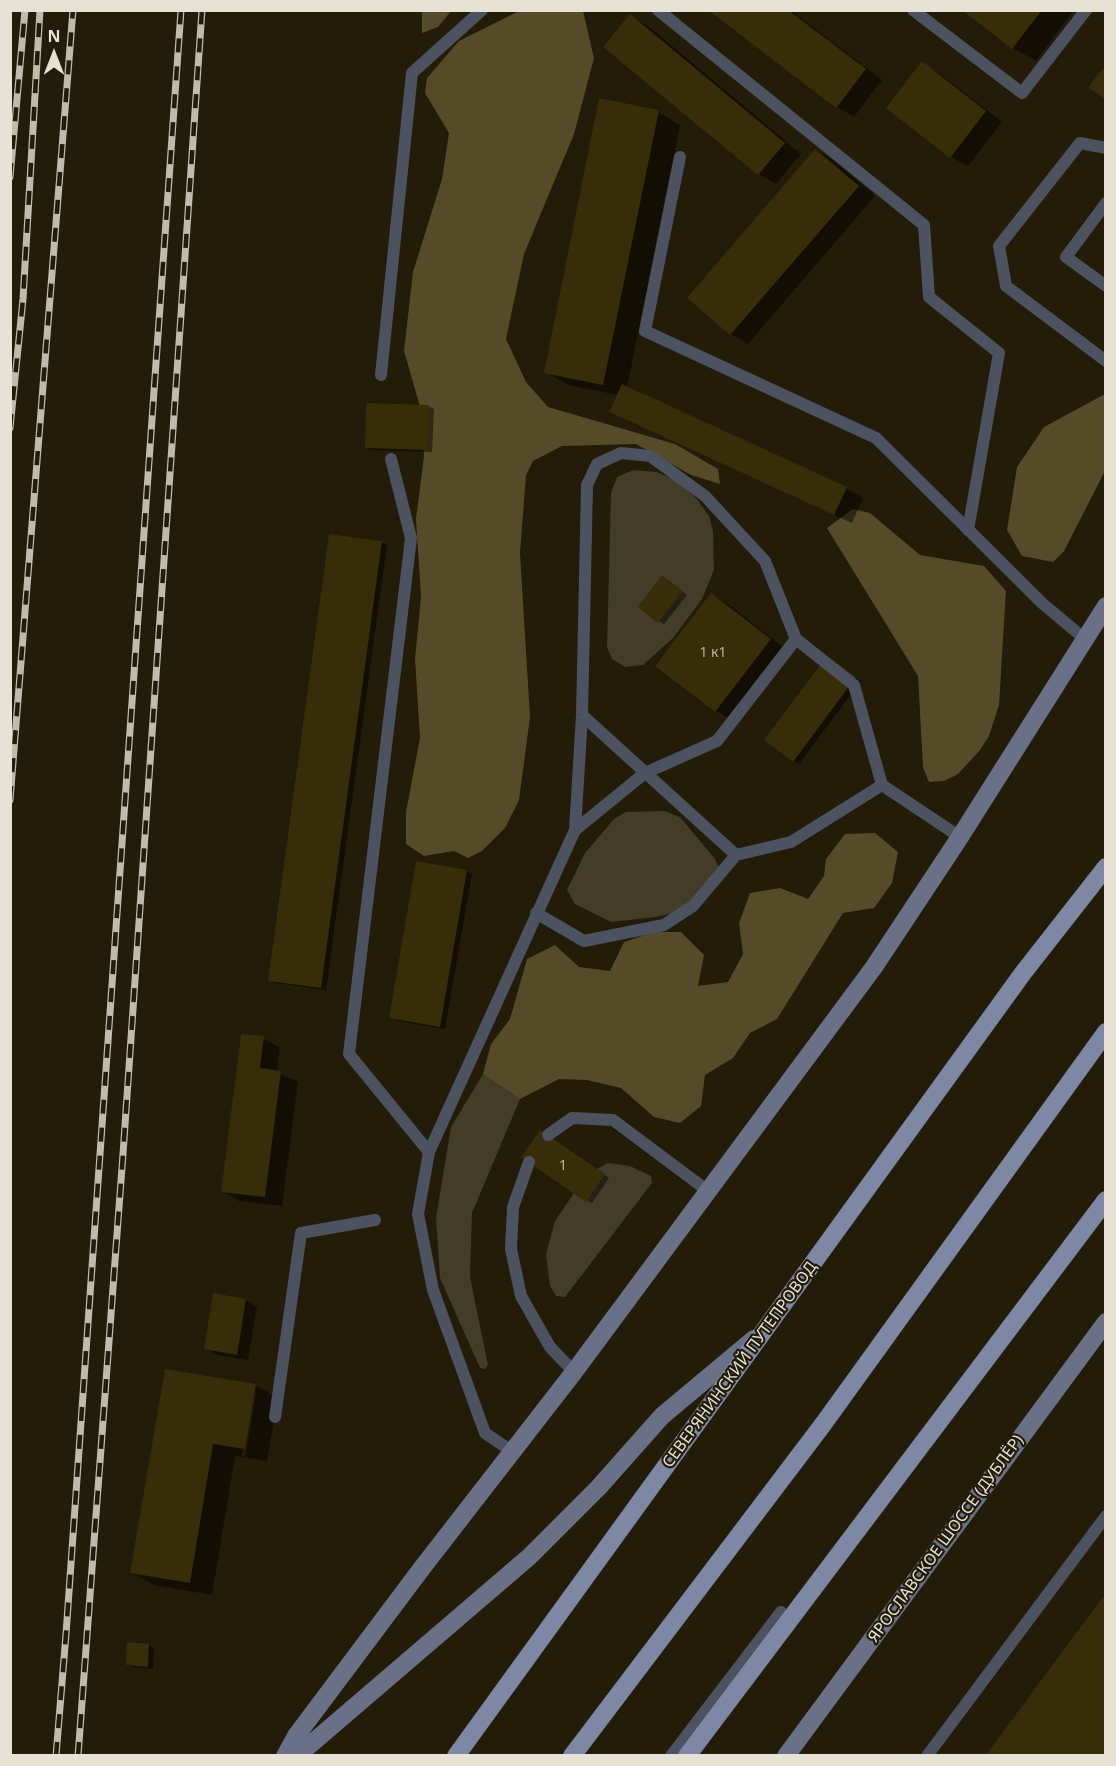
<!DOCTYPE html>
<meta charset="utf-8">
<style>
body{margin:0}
#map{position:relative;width:1116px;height:1766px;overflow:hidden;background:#221c08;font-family:"Noto Sans",sans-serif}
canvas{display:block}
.frame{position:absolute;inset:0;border:12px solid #e6e2d5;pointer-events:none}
.north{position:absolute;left:24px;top:24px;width:60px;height:60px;-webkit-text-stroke:4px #221c08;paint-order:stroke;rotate:0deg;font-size:16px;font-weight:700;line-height:24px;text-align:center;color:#e6e2d5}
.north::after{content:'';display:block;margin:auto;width:21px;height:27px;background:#e6e2d5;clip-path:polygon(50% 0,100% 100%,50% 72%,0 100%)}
</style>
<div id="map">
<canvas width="1116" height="1766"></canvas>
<div class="frame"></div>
<div class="north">N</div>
</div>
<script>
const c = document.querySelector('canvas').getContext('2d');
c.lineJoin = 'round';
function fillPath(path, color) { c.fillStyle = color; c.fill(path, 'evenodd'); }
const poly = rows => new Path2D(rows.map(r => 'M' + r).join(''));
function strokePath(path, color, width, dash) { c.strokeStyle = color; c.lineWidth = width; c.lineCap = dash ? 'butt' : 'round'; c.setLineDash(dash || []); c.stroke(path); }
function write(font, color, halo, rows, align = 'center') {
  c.font = font + ' "Noto Sans",sans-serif'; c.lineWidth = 4.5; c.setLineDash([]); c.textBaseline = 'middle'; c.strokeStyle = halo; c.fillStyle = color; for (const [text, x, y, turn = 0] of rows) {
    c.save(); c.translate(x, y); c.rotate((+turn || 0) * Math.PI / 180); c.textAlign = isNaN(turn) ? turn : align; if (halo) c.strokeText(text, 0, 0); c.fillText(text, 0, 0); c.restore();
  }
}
const green = poly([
 [633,470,657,472,679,482,696,498,709,516,713,531,714,570,702,599,673,638,643,665,625,667,612,659,607,647,611,493,617,477],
 [664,811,680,817,715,859,721,873,684,911,655,917,611,922,575,904,567,890,585,853,614,819,626,812],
 [483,1074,520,1099,472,1213,470,1277,488,1365,485,1369,480,1368,440,1278,436,1218,451,1127],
 [608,1163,630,1166,651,1176,652,1183,565,1297,556,1296,550,1286,546,1254,555,1221,574,1193,597,1169]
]);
const forest = poly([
 [422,11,422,10,451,11,438,27,422,33],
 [519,11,583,11,594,58,574,134,524,254,506,339,526,382,548,407,675,444,718,469,720,484,691,475,636,444,562,446,533,461,526,475,520,553,530,717,519,800,505,828,482,851,468,858,454,851,424,856,406,844,406,812,420,738,415,659,421,597,416,519,424,456,421,410,404,351,413,272,442,179,449,133,425,93,427,78,459,41],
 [1105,394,1105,471,1064,551,1053,562,1022,556,1007,530,1017,467,1044,427],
 [853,509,870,513,920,555,984,566,1006,591,999,705,989,736,980,750,958,774,944,781,929,782,923,767,918,676,827,528],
 [875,833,898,852,892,883,874,908,843,913,777,1019,750,1033,733,1058,705,1075,701,1106,680,1123,654,1117,621,1088,587,1080,559,1079,520,1099,483,1074,491,1044,510,1019,527,959,555,945,579,967,610,971,624,942,654,932,681,932,704,955,698,986,728,982,743,954,739,923,750,893,780,888,808,899,824,876,826,859,845,834]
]);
const shadow = poly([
 [710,10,790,10,882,80,854,117,837,107],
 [964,10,1074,10,1036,61,1013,48],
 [631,16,648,26,801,154,776,184,759,174,605,47],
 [922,63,939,73,1002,122,968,166,951,157],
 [658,112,680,125,627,388,846,488,863,498,852,523,628,421,611,411,618,395,568,385,546,372],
 [816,150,833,160,875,196,748,344,731,334],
 [428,406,434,409,432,452,371,450,366,447],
 [381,542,387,545,326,990,275,983,270,980],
 [668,580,687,595,664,624,659,621],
 [712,595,729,605,787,650,733,721,716,711,657,666],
 [832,661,861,681,799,764,766,740],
 [466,871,472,874,445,1029,396,1020,390,1017],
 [263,1038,280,1048,277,1072,298,1082,282,1206,239,1201,222,1191],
 [546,1135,609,1178,592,1203,587,1200],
 [246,1300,257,1307,248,1360,217,1355,205,1348],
 [166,1371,255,1385,278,1398,267,1461,235,1456,212,1595,154,1585,132,1573],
 [253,1392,256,1392,245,1457,242,1456],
 [149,1645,154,1648,153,1669,132,1667,127,1664]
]);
const building = poly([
 [708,10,788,10,866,69,836,108],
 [962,10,1042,10,1012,49],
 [630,14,785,143,758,175,603,47],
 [922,61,986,111,950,158,886,108],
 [1106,65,1106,100,1088,87],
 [599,98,659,110,603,385,544,373],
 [815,149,859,186,730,335,687,298],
 [622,384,847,487,834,515,609,412],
 [366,403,429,405,427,450,365,448],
 [329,534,382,541,321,988,268,981],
 [662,575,683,591,658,623,638,607],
 [711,593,771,639,715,712,655,666],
 [827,656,856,677,793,762,764,740],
 [416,861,467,870,440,1027,389,1018],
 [241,1034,264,1036,260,1068,281,1071,265,1197,221,1192],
 [540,1130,605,1174,586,1202,521,1157],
 [213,1293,246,1299,237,1355,204,1349],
 [165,1369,256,1384,245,1449,213,1444,190,1583,130,1573],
 [1106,1593,1106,1756,985,1756],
 [127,1642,149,1644,148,1667,126,1665]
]);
const lane = poly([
 [658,10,924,225,929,297,999,353,968,530],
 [913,10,1022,93,1086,10],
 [1106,148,1080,143,999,246,1006,286,1106,361],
 [680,157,645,331,876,438,1042,603,1086,640],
 [1106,203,1066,257,1106,286],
 [381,375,412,73,482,10],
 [391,459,411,538,349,1054,429,1152],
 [796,639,854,685,882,785,960,837],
 [582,715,736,855,791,842,882,785],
 [536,913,584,941,664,925,693,906,736,855],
 [548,1135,572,1118,613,1120,708,1191],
 [529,1162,513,1207,511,1249,521,1296,550,1347,574,1372],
 [275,1417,301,1233,375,1220],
 [513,1452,485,1433,433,1290,418,1214,429,1152,575,830,582,715,587,485,597,464,621,453,650,456,705,496,765,561,796,639,717,741,645,773,575,830],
 [671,1756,781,1612],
 [927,1756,1106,1516]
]);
const secondary = poly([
 [285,1756,296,1736,422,1568,574,1372,874,967,960,837,1106,606],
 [297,1756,529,1557,599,1487,662,1416,754,1339],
 [786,1756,1106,1322]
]);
const primary = poly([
 [456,1756,1023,973,1106,867],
 [572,1756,824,1423,1106,1032],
 [687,1756,1106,1200]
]);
const rail = poly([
 [10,177,25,10],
 [10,428,23,299,40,10],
 [10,800,73,10],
 [56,1756,66,1634,181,10],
 [78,1756,123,1154,202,10]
]);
const numberNames = [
 ["1 к1",713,653],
 ["1",563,1166]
];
const streetNames = [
 ["СЕВЕРЯНИНСКИЙ ПУТЕПРОВОД",740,1365,-54],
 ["ЯРОСЛАВСКОЕ ШОССЕ (ДУБЛЁР)",946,1539,-54]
];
fillPath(green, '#423c28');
fillPath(forest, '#564b28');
fillPath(shadow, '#0007');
fillPath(building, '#382d09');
strokePath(lane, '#4d5260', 12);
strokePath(secondary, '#697087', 18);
strokePath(primary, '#7e88a5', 18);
strokePath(rail, '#c0bbad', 7);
strokePath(rail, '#221c08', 4.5, [14]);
write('14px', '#bab5a2', null, numberNames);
write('16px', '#e6e2d5', '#221c08', streetNames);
</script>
